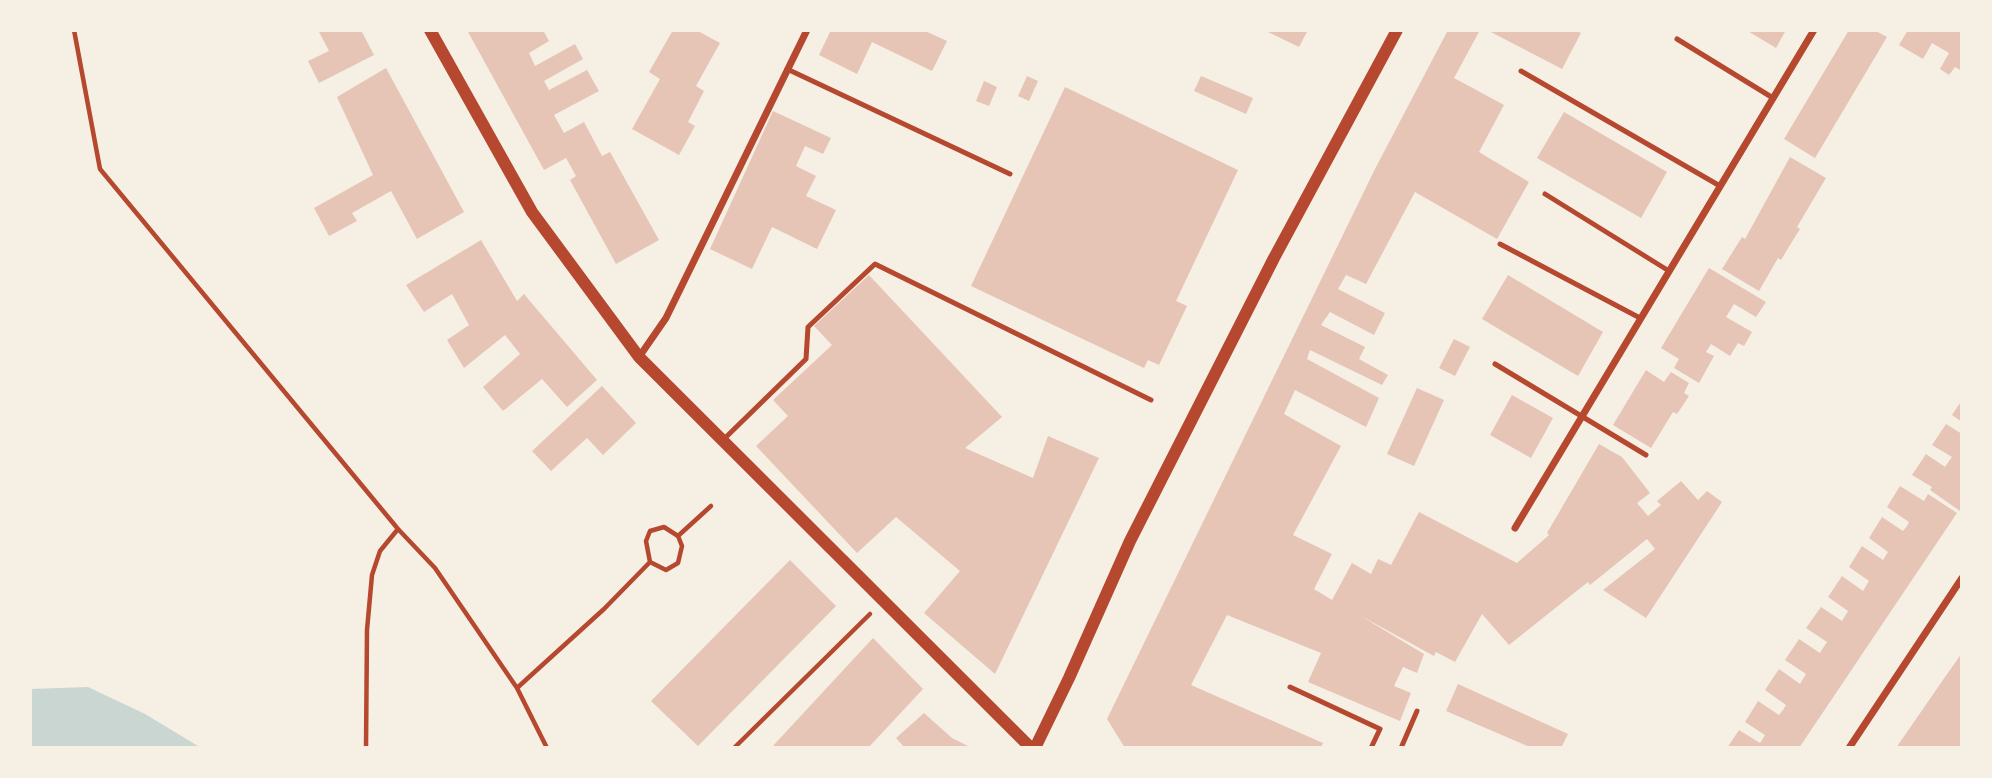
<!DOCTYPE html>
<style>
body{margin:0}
#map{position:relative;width:1992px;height:778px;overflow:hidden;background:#f6efe4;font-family:Raleway,sans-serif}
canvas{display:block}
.frame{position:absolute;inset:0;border:32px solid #f6efe4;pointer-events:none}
</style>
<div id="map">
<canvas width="1992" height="778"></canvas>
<div class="frame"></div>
</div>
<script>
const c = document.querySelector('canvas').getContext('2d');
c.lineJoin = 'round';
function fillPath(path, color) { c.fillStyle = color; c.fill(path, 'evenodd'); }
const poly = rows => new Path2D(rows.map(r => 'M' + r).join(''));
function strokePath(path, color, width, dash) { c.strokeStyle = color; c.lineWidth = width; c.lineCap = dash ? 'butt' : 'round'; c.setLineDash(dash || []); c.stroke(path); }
const water = poly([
 [88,687,145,714,198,746,198,748,30,748,30,689]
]);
const building = poly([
 [318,30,361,30,374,55,319,83,308,61,329,51],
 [467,30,543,30,549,41,529,53,535,66,575,44,583,59,544,81,549,90,587,70,599,91,554,115,564,133,584,122,602,156,610,152,659,240,616,264,570,180,576,176,566,158,544,170],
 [673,30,696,30,720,43,696,86,704,91,688,122,695,126,679,155,632,129,660,79,649,72],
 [831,30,923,30,947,41,932,71,872,42,857,74,819,55],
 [1264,30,1308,30,1299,47],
 [1448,30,1480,30,1454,78,1504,105,1479,152,1529,182,1497,239,1415,192,1366,284,1346,275,1338,289,1385,313,1374,335,1330,312,1321,325,1365,347,1359,359,1388,375,1382,385,1310,350,1307,359,1379,398,1366,427,1295,390,1284,414,1341,446,1293,535,1332,554,1314,589,1332,600,1352,563,1371,574,1378,559,1391,565,1419,512,1517,563,1549,535,1547,533,1599,444,1622,457,1650,493,1637,503,1648,516,1661,505,1657,501,1681,481,1698,500,1707,491,1722,502,1646,618,1603,590,1655,549,1647,539,1590,585,1588,582,1509,645,1482,614,1455,662,1436,652,1434,656,1359,615,1424,654,1417,673,1403,667,1394,686,1411,693,1400,721,1308,682,1321,653,1227,615,1191,685,1323,743,1321,748,1125,748,1107,719,1375,169],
 [1487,30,1575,30,1581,33,1562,69],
 [1746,30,1786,30,1776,48],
 [1849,30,1874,30,1887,37,1815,158,1784,139],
 [1908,30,1962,30,1962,71,1955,67,1949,75,1940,69,1949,53,1932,43,1923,59,1899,45],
 [386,68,464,212,417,239,391,191,352,213,357,221,329,236,314,208,373,175,337,97],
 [1027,76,1038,81,1029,101,1018,96],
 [1201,76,1253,98,1246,114,1194,91],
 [984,81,997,87,989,106,976,101],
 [1065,87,1238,170,1176,301,1187,306,1159,365,1148,360,1144,368,971,286],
 [773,111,831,138,823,154,805,146,796,166,816,176,806,196,836,210,817,249,772,227,752,269,710,249],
 [1564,112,1667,172,1641,218,1537,158],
 [1790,157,1826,178,1797,227,1800,229,1790,245,1781,260,1778,258,1759,291,1722,269,1742,237,1745,239],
 [481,240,517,301,524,294,597,380,567,407,542,379,503,411,483,387,520,354,505,335,464,368,447,340,469,325,452,294,424,312,406,285],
 [1709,268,1766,302,1756,317,1734,304,1726,317,1752,332,1744,346,1738,343,1730,356,1711,344,1706,352,1714,356,1699,383,1674,368,1679,359,1661,348],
 [869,275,1002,417,965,448,1033,478,1048,436,1099,458,995,674,924,613,960,571,896,517,857,553,756,446,788,416,773,400,832,345,814,326],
 [1508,275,1603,332,1578,376,1482,319],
 [1454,339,1470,347,1455,376,1439,368],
 [1646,370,1664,382,1671,372,1689,383,1684,393,1689,396,1677,414,1673,412,1651,448,1613,425],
 [602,386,636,423,603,455,587,438,551,471,532,451],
 [1417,388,1444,400,1414,466,1387,454],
 [1512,395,1553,418,1531,458,1490,435],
 [1962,400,1962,422,1952,415],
 [1946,424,1962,434,1962,508,1960,511,1930,490,1932,487,1912,475,1926,454,1945,467,1949,461,1952,457,1932,445],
 [1900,486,1924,501,1928,494,1957,513,1799,748,1727,748,1739,730,1760,743,1762,740,1765,735,1745,722,1758,701,1779,715,1783,710,1786,705,1765,690,1779,669,1800,684,1806,674,1785,660,1799,639,1820,653,1823,648,1827,642,1806,628,1821,607,1842,621,1848,611,1828,597,1842,576,1863,591,1869,581,1849,567,1862,546,1883,560,1888,552,1869,538,1882,517,1903,531,1907,526,1909,522,1887,507],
 [790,560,836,606,698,746,651,701],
 [873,638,923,689,868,748,771,748],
 [1962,653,1962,748,1896,748,1945,677],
 [1458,684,1568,734,1561,748,1532,748,1446,711],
 [924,713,952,738,972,748,902,748,903,746,896,738]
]);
const path = poly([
 [74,30,100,169,398,529,435,568,517,688,547,748],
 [650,562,646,541,650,531,664,527,678,536],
 [517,688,604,609,650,562,666,570,678,563,682,546,678,536,711,506],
 [366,748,367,630,372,575,380,551,398,529],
 [734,748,870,614]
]);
const service = poly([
 [1677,39,1773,98],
 [787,69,1010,174],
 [1521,71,1720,186],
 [1545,194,1669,271],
 [1500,244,1640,318],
 [1495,364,1646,455],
 [723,440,806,359,808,327,875,264,1151,400],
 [1290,687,1380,729,1371,748],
 [1401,748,1417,711]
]);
const minor = poly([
 [639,357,666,318,807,30],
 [1515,528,1814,30],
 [1849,748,1962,578]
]);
const tertiary = poly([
 [430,30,532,212,639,357,1031,748],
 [1035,748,1069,678,1130,541,1274,258,1397,30]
]);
fillPath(water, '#c9d6d2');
fillPath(building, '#e6c5b7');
strokePath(path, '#b5482f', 4.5);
strokePath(service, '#b5482f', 5);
strokePath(minor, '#b5482f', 7);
strokePath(tertiary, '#b5482f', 12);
</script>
